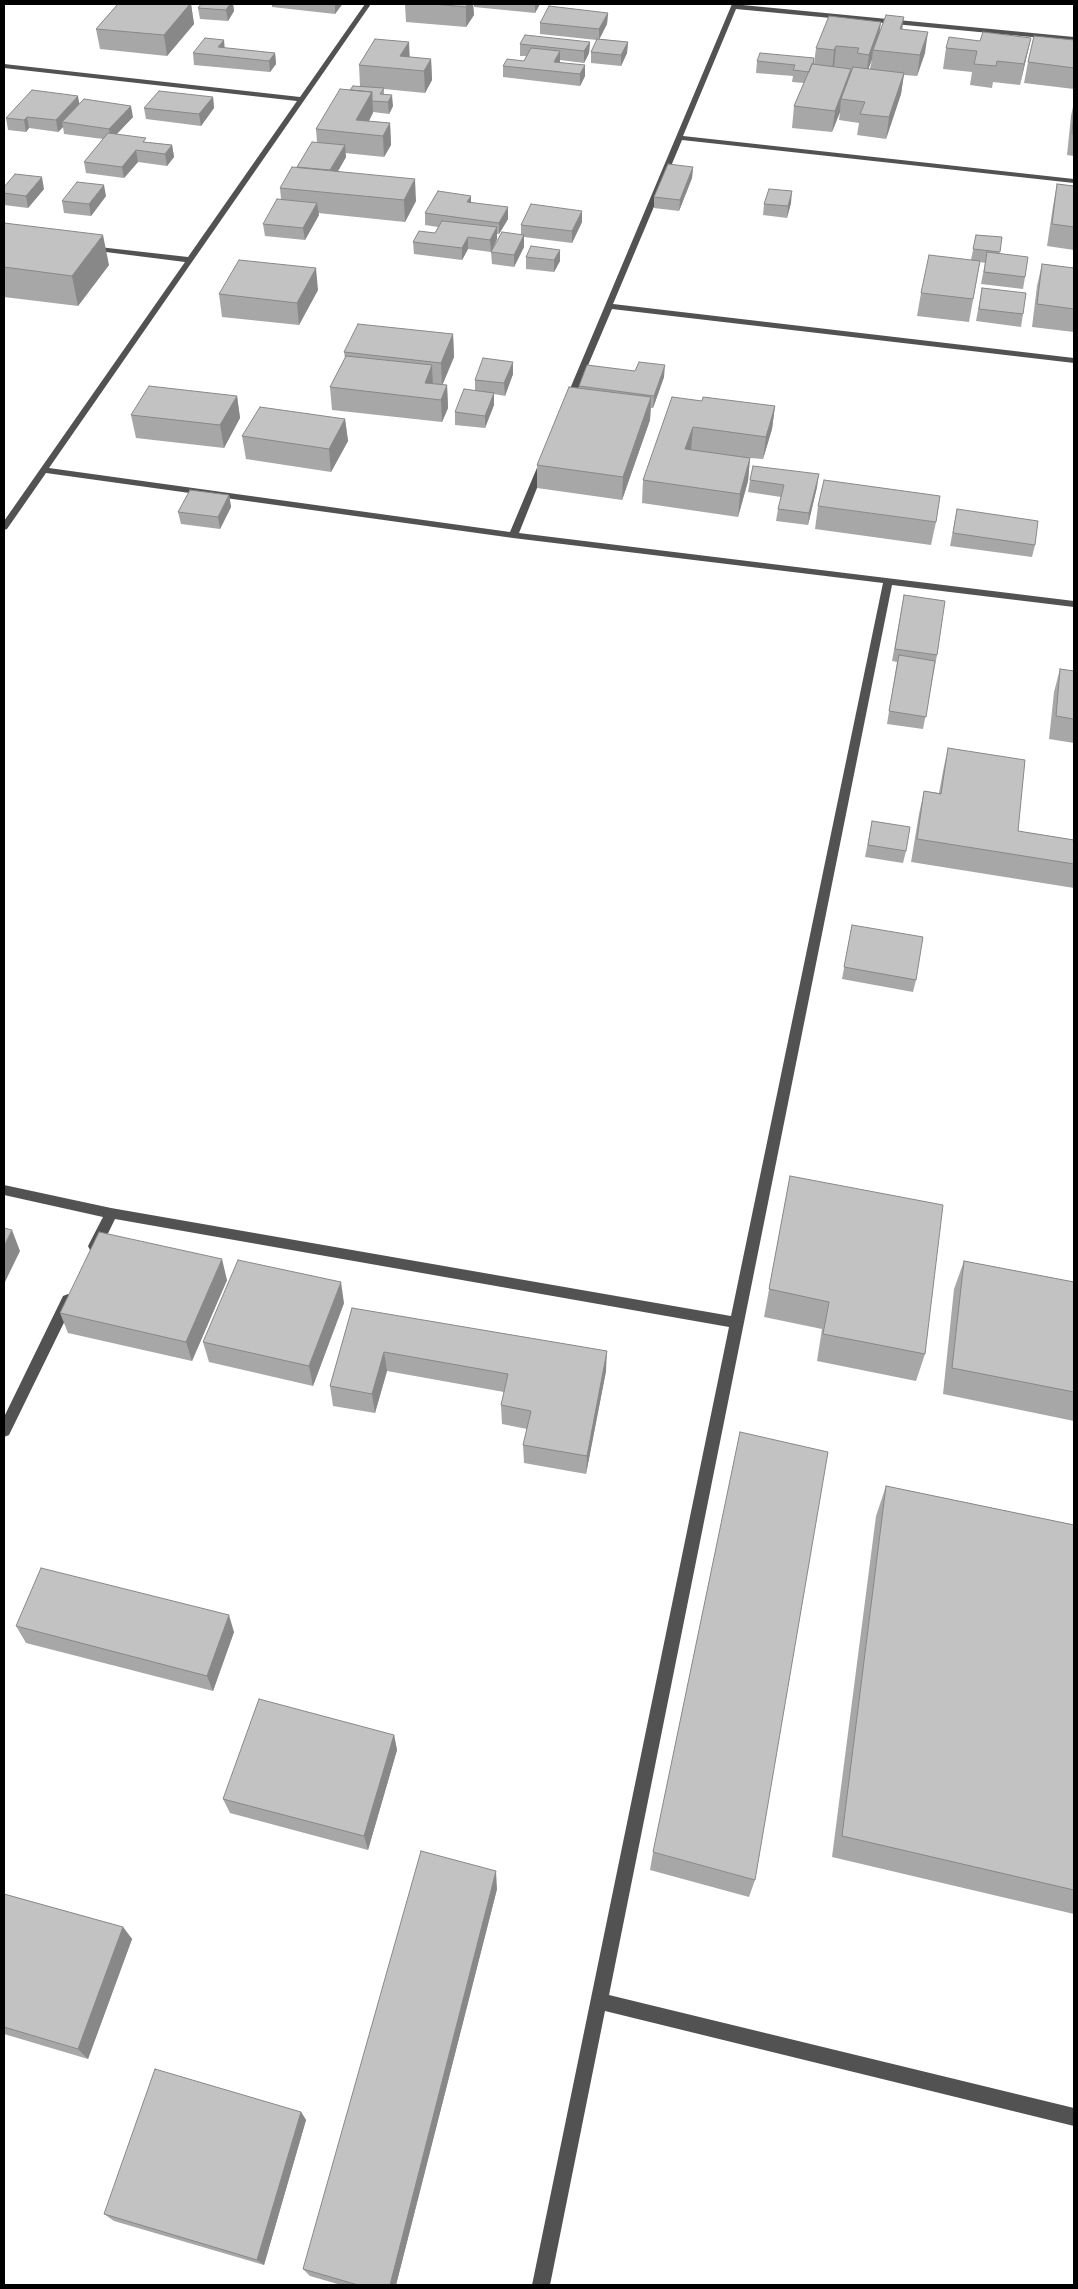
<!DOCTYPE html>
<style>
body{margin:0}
#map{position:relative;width:1078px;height:2289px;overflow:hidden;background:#fff;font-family:Montserrat,sans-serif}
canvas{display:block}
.frame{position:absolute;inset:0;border:5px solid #000;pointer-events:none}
</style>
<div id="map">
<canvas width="1078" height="2289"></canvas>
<div class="frame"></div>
</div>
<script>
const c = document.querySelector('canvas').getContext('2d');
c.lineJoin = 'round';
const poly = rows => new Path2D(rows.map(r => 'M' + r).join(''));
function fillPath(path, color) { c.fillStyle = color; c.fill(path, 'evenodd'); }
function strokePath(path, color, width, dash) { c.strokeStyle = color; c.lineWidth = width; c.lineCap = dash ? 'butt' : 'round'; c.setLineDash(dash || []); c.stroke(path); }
const minor = poly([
 [365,4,371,4,49,468,510,532,539,463,543,460,547,463,519,533,1074,601,1074,607,892,585,609,1995,1074,2108,1074,2126,605,2011,550,2285,532,2285,729,1327,115,1219,100,1250,95,1251,90,1250,88,1246,103,1217,4,1195,4,1185,111,1208,731,1316,883,583,513,538,46,473,7,529,4,530,4,521,185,262,90,250,86,248,90,246,188,257,297,101,4,68,4,64,300,97,365,4],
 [732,4,1074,37,1074,41,736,9,683,136,1074,179,1074,183,682,140,613,304,1074,358,1074,363,612,309,572,403,565,405,564,403,732,4],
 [68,1294,73,1296,75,1300,9,1435,4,1437,4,1417,63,1296,68,1294]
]);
const wall = poly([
 [118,4,191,4,194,24,167,56,100,49,96,29],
 [201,4,233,4,234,11,228,21,200,19,198,8],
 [272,4,342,4,342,5,335,14,272,7],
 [405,4,473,4,474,15,466,27,406,22],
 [474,4,540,4,535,13,474,7],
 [608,13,607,24,599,39,628,42,627,53,621,66,591,63,591,52,597,40,540,34,540,23],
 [881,22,879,32,903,29,925,53,917,76,904,75,901,94,886,139,857,135,859,123,839,120,840,112,832,132,792,128,794,106,804,83,792,82,793,76,756,73,757,61,814,58,814,64,816,48],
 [872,59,870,69,868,69,870,65],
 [1031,38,1020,85,993,82,992,88,970,85,972,72,943,69,946,48,980,41],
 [1074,40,1074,89,1024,83,1028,62],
 [409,42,409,57,431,59,432,80,425,93,384,89,384,94,393,106,389,114,373,112,369,121,390,123,391,145,384,157,345,153,346,157,338,171,416,201,405,222,318,213,319,215,305,240,265,236,263,224,281,199,280,188,317,142,316,129,350,90,360,86,359,65],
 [590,42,589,53,584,63,560,60,560,62,585,76,580,86,503,77,503,66,524,61,526,56,520,56,520,44],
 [225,48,275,53,276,64,270,72,194,65,193,53],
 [213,97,214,108,201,126,146,119,144,108],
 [1074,102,1074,156,1067,155,1071,116],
 [79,104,133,117,116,135,146,142,172,145,174,157,167,166,138,162,124,178,86,173,84,162,103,139,64,134,63,127,58,132,29,128,26,132,8,130,6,118],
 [693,167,692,178,679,211,654,208,654,197],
 [1057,184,1074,186,1074,250,1047,246,1053,206],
 [4,187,44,189,28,208,4,205],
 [106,196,91,216,64,213,62,201],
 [471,203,508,219,499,234,497,234,497,239,491,252,468,249,462,260,414,254,413,242,435,233,438,227,425,225,425,213],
 [791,203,787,218,763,215,764,204],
 [582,222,572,243,524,237,524,247,514,267,492,264,491,252,521,235,521,225],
 [4,223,109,265,78,306,4,297],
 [976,235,1002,237,999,254,1025,277,1023,289,981,284,985,263,980,262,969,322,917,316,921,293,971,260],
 [526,257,560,261,554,272,526,269],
 [1042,264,1074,268,1074,332,1032,327,1037,286],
 [982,288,1023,314,1021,327,976,321],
 [318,290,299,325,222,317,219,294],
 [453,334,454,357,442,385,447,385,448,408,442,422,332,410,330,387,345,358,344,352],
 [513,374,505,396,494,394,494,405,485,428,455,425,455,412,475,391,475,380],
 [664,377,653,408,651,408,650,420,622,500,537,488,537,465,579,388,579,386],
 [237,396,240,418,224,448,136,438,131,415],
 [702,401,775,406,772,429,763,459,750,458,748,481,738,517,642,503,643,480],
 [345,419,348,441,331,472,246,459,242,436],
 [750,480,817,487,808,525,776,521,778,509,781,497,748,492],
 [229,495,231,507,220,529,181,524,178,512],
 [818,506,936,522,931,545,815,529],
 [957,509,1035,545,1032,557,950,546],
 [904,595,937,655,923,729,887,724,897,662,892,661],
 [1060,669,1074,671,1074,743,1049,739,1054,692],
 [948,748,1018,831,1074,840,1074,888,911,862,919,814,924,791,939,793,943,771],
 [872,821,906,851,903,863,865,857],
 [852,925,916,980,913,992,842,979],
 [790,1176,925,1354,916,1381,817,1361,822,1329,764,1317],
 [964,1261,1074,1282,1074,1421,943,1394,954,1289],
 [227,1280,192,1361,68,1333,60,1313],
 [344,1303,313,1386,209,1362,203,1342],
 [352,1308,606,1371,586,1474,524,1463,523,1445,527,1429,502,1424,501,1405,504,1392,387,1371,375,1413,333,1406,330,1386],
 [886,1486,1074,1525,1074,1914,832,1857,876,1516],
 [16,1626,234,1632,213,1691,26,1643],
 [394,1735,397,1750,368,1850,230,1813,223,1799],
 [653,1852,755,1880,749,1897,650,1870],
 [497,1889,396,2285,341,2285,310,2276,303,2269],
 [4,1894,123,1927,132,1939,88,2059,4,2034],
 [301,2112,306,2120,264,2265,114,2221,104,2214]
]);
const shadedWall = poly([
 [190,4,191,4,194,24,167,56,164,35],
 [230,4,233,4,234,11,228,21,226,10],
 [335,4,342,4,335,14],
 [467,4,473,4,474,15,466,27,466,7],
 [535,4,540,4,535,13],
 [608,13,607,24,599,40,599,29],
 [904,17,901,38,900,29],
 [881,22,878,43,873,50,872,59,866,76,869,55],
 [928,32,925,53,917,76,920,55],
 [1031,38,1026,59,1020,85,1024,64],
 [224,40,225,51,218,47],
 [409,42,410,63,400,56],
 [590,42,589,53,584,63,584,51],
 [628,42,627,53,621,66,621,55],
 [836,46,834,67,832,72,834,50],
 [560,51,560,62,554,62],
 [275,53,276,64,270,72,269,61],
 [431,59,432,80,425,93,424,71],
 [585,65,585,76,580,86,580,74],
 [851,69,848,90,841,99,840,112,832,132,835,111],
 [904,73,901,94,886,139,889,117],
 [372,92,373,113,362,134,356,120],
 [392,95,393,106,389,114,388,102],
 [78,96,80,107,62,122,63,127,58,132,56,120],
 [213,97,214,108,201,126,199,114],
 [131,106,133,117,111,140,109,129],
 [27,117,29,128,26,132,24,120],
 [390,123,391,145,384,157,383,136],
 [172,145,174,157,167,166,165,154],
 [345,145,346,157,330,185,329,173],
 [136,150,138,162,124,178,122,167],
 [693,167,692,178,679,211,680,200],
 [42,177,44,189,28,208,26,196],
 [415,179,416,201,405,222,404,200],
 [104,185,106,196,91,216,89,204],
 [792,191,791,203,787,218,788,206],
 [471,196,471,207,467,202],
 [317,203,319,215,305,240,303,228],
 [508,207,508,219,499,234,499,223],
 [582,211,582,222,572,243,572,231],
 [497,227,497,239,491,252,490,240],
 [103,235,109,265,78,306,72,276],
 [524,235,524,247,514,267,514,255],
 [468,237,468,249,462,260,462,248],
 [560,250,560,261,554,272,554,260],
 [316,268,318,290,299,325,297,303],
 [453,334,454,357,442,386,441,363],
 [513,362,513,374,505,396,504,383],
 [432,365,433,388,425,383],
 [665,365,664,377,653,408,654,396],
 [447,385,448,408,442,422,441,400],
 [494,393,494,405,485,428,485,416],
 [237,396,240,418,224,448,220,425],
 [651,397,650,420,622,500,623,477],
 [775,406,772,429,763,459,766,437],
 [345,419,348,441,331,472,329,449],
 [693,427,691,450,685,449],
 [750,458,748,481,738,517,740,494],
 [819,474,817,487,808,525,809,513],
 [229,495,231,507,220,529,218,517],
 [12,1230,20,1251,4,1284,4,1246],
 [222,1259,227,1280,192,1361,186,1342],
 [341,1282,344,1303,313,1386,309,1366],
 [607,1351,606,1371,586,1474,587,1456],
 [384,1352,387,1371,375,1413,372,1394],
 [229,1615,234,1632,213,1691,207,1676],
 [394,1735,397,1750,368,1850,364,1836],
 [496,1871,497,1889,396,2285,390,2285],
 [123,1927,132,1939,88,2059,78,2049],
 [301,2112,306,2120,264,2265,257,2260]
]);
const building = poly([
 [118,4,190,4,164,35,96,29,118,4],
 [201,4,230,4,226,10,198,8,201,4],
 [434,4,467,4,466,7,434,4],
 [549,6,608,13,599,29,540,23,549,6],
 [886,15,904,17,900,29,928,32,920,55,873,50,886,15],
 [829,16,881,22,869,55,857,53,859,48,836,46,834,50,816,48,829,16],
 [983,32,1031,38,1024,64,997,61,996,66,974,64,977,51,946,48,949,37,980,41,983,32],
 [525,35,590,42,584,51,520,44,525,35],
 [1034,36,1074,40,1074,68,1028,62,1034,36],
 [205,38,224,40,218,47,275,53,269,61,193,53,205,38],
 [375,39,409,42,400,56,431,59,424,71,359,65,375,39],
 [597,39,628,42,621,55,591,52,597,39],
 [531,48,560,51,554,62,585,65,580,74,503,66,507,59,524,61,531,48],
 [760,53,814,58,813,64,812,64,809,72,793,70,795,65,757,61,760,53],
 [812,64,851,69,835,111,794,106,812,64],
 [853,67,904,73,889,117,860,114,865,102,841,99,853,67],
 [353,86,384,88,380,94,392,95,388,102,372,101,372,92,350,90,353,86],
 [340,89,372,92,356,120,390,123,383,136,316,129,340,89],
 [32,90,78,96,56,120,27,117,24,120,6,118,32,90],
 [159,91,213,97,199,114,144,108,159,91],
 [84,99,131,106,109,129,62,122,84,99],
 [1074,110,1074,134,1072,134,1074,110],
 [108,133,146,138,143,142,172,145,165,154,136,150,122,167,84,162,108,133],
 [312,142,345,145,330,170,297,167,312,142],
 [668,164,693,167,680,200,654,197,668,164],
 [292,167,415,179,404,200,280,188,292,167],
 [15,174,42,177,26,196,4,193,4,187,15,174],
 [77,182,104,185,89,204,62,201,77,182],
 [1057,184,1074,186,1074,227,1052,224,1057,184],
 [769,189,792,191,788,206,764,204,769,189],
 [438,191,471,196,467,202,508,207,499,223,425,213,438,191],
 [277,199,317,203,303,228,263,224,277,199],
 [531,204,582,211,572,231,521,225,531,204],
 [442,221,497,227,490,240,468,237,462,248,413,242,419,231,435,233,442,221],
 [4,223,103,235,72,276,4,267,4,223],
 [502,232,524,235,514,255,491,252,502,232],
 [976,235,1002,237,1000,252,973,249,976,235],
 [531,246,560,250,554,260,526,257,531,246],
 [987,252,1028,257,1025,277,984,272,987,252],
 [929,255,980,261,973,299,921,293,929,255],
 [239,260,316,268,297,303,219,294,239,260],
 [1042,264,1074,268,1074,309,1037,304,1042,264],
 [982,288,1026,293,1023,314,979,309,982,288],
 [358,324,453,334,441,363,344,352,358,324],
 [346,356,432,365,425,383,447,385,441,400,330,387,346,356],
 [483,358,513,362,504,383,475,380,483,358],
 [639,362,665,365,654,396,579,386,587,365,635,371,639,362],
 [149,386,237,396,220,425,131,415,149,386],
 [569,387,651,397,623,477,537,465,569,387],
 [464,389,494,393,485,416,455,412,464,389],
 [672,397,702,401,703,397,775,406,766,437,693,427,685,449,750,458,740,494,643,480,672,397],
 [260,407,345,419,329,449,242,436,260,407],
 [753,466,819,474,809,513,778,509,784,485,750,480,753,466],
 [824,480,940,496,936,522,818,506,824,480],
 [190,490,229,495,218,517,178,512,190,490],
 [957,509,1038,521,1035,545,953,533,957,509],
 [904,595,945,601,937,655,895,649,904,595],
 [899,655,935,661,926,717,889,711,899,655],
 [1060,669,1074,671,1074,719,1056,716,1060,669],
 [948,748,1025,760,1018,831,1074,840,1074,864,917,839,924,791,941,794,948,748],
 [872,821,910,827,906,851,868,845,872,821],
 [852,925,923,937,916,980,844,967,852,925],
 [790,1176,943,1205,925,1354,823,1334,829,1302,769,1289,790,1176],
 [4,1228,12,1230,4,1246,4,1228],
 [99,1232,222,1259,186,1342,60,1313,99,1232],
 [238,1260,341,1282,309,1366,203,1342,238,1260],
 [964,1261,1074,1282,1074,1392,952,1368,964,1261],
 [352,1308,607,1351,587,1456,523,1445,531,1411,501,1405,508,1374,384,1352,372,1394,330,1386,352,1308],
 [740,1432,828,1452,755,1880,653,1852,740,1432],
 [886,1486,1074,1525,1074,1890,842,1836,886,1486],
 [41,1568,229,1615,207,1676,16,1626,41,1568],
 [259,1699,394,1735,364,1836,223,1799,259,1699],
 [421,1851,496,1871,390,2285,358,2285,303,2269,421,1851],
 [4,1894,123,1927,78,2049,4,2027,4,1894],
 [155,2069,301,2112,257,2260,104,2214,155,2069]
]);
fillPath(minor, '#525252');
fillPath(wall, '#a7a7a7');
fillPath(shadedWall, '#888');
fillPath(building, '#c2c2c2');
strokePath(building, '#888', 1);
</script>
